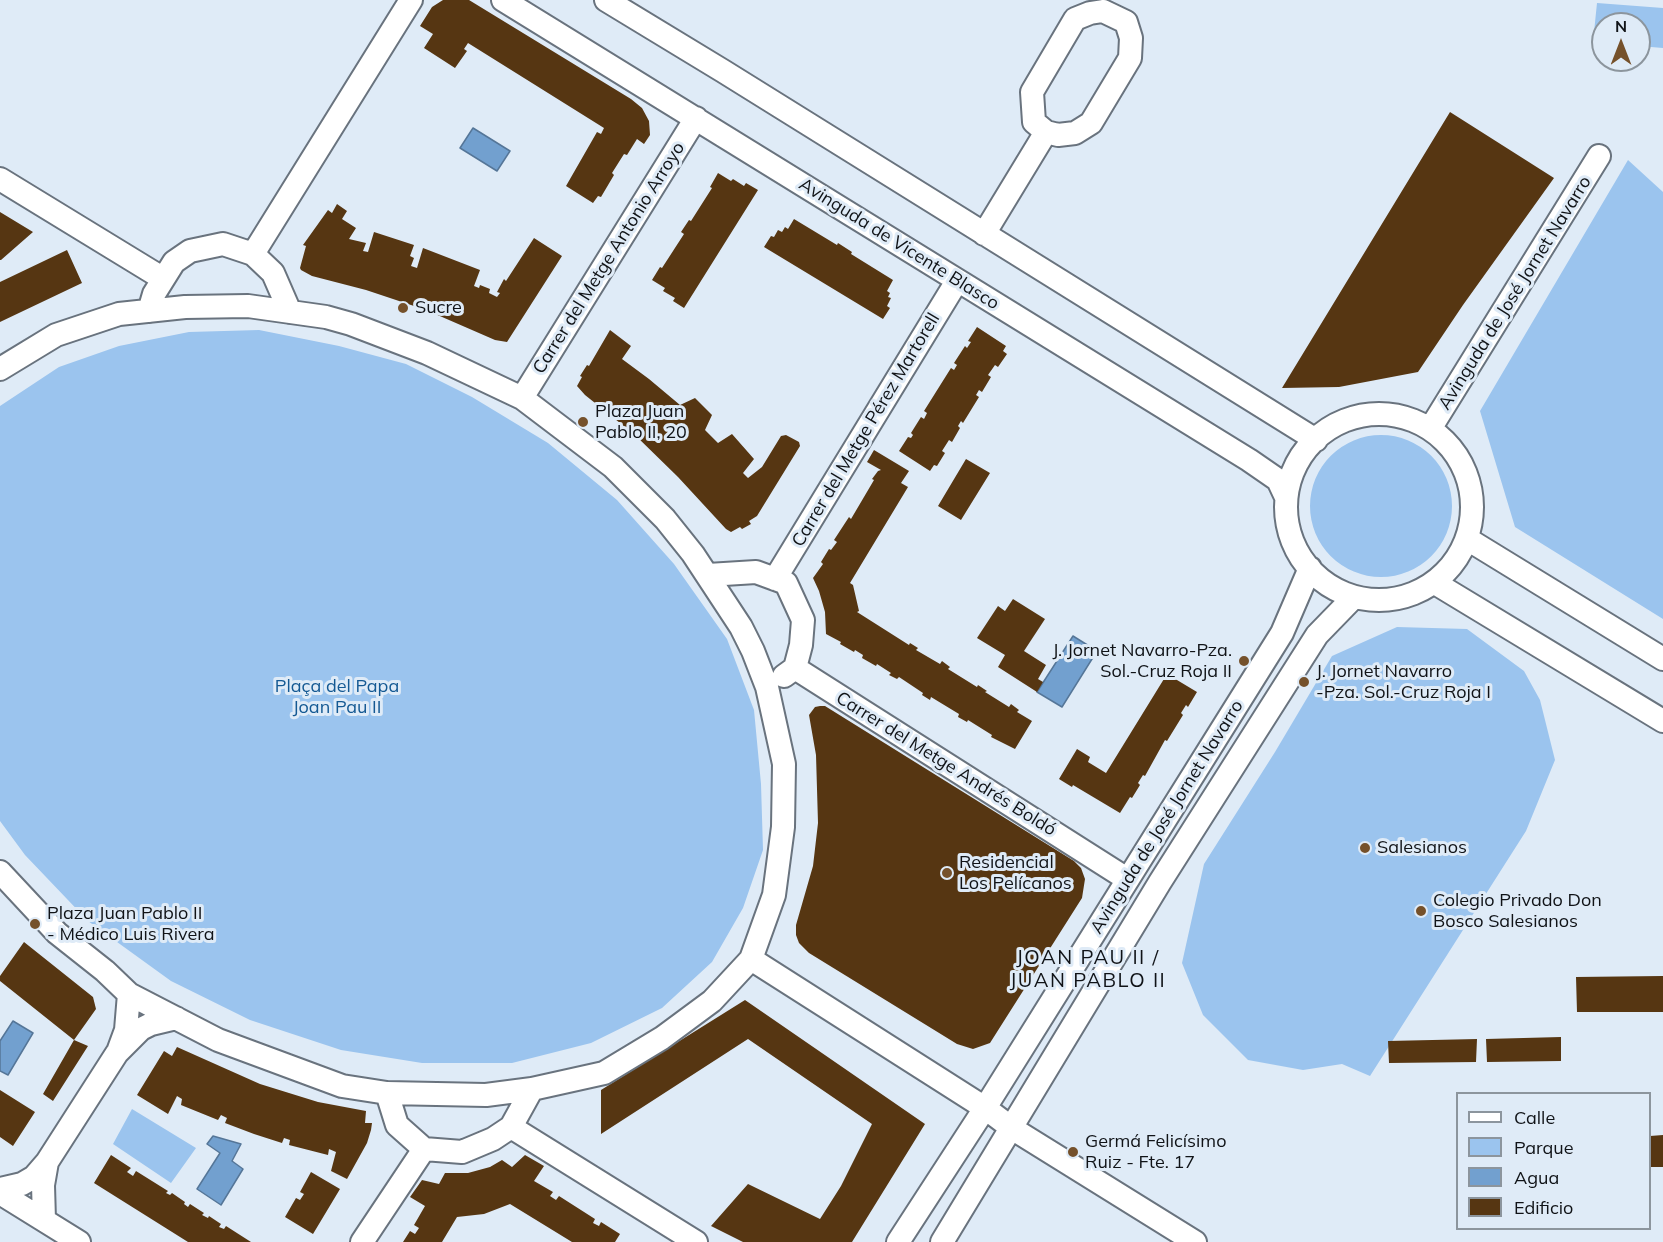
<!DOCTYPE html>
<meta charset="utf-8">
<style>
body{margin:0}
#map{position:relative;width:1663px;height:1242px;overflow:hidden;background:#dfebf7;font-family:Mulish,sans-serif}
canvas{display:block}
.legend{position:absolute;left:1456px;top:1092px;width:195px;height:138px;box-sizing:border-box;background:#dfebf7;border:2px solid #8c959d;margin:0;padding:8px 10px;list-style:none;font-size:18px;color:#101317}
.legend li{display:flex;align-items:center;gap:12px;height:30px}
.legend b{width:30px;border:2px solid #8c959d}
.north{position:absolute;left:1591px;top:12px;width:60px;height:60px;box-sizing:border-box;background:#dfebf7;border:2px solid #8c959d;border-radius:50%;rotate:0deg;font-size:16px;font-weight:700;line-height:24px;text-align:center;color:#101317}
.north::after{content:'';display:block;margin:auto;width:21px;height:27px;background:#75512b;clip-path:polygon(50% 0,100% 100%,50% 72%,0 100%)}
</style>
<div id="map">
<canvas width="1663" height="1242"></canvas>
<ul class="legend">
<li><b style="height:8px;background:#fff"></b>Calle</li>
<li><b style="height:16px;background:#9bc4ee"></b>Parque</li>
<li><b style="height:16px;background:#72a0cf"></b>Agua</li>
<li><b style="height:16px;background:#563612"></b>Edificio</li>
</ul>
<div class="north">N</div>
</div>
<script>
const c = document.querySelector('canvas').getContext('2d');
c.lineJoin = 'round';
function fillPath(path, color) { c.fillStyle = color; c.fill(path, 'evenodd'); }
const poly = rows => new Path2D(rows.map(r => 'M' + r).join(''));
function strokePath(path, color, width, dash) { c.strokeStyle = color; c.lineWidth = width; c.lineCap = dash ? 'butt' : 'round'; c.setLineDash(dash || []); c.stroke(path); }
function write(font, color, halo, rows, align = 'center') {
  c.font = font + ' Mulish,sans-serif'; c.lineWidth = 6; c.setLineDash([]); c.textBaseline = 'middle'; c.strokeStyle = halo; c.fillStyle = color; for (const [text, x, y, turn = 0] of rows) {
    c.save(); c.translate(x, y); c.rotate((+turn || 0) * Math.PI / 180); c.textAlign = isNaN(turn) ? turn : align; if (halo) c.strokeText(text, 0, 0); c.fillText(text, 0, 0); c.restore();
  }
}
const green = poly([
 [1597,3,1663,8,1663,48,1639,46,1639,24,1603,24,1603,43,1593,42],
 [1628,160,1663,192,1663,619,1515,527,1480,411],
 [259,330,339,346,406,364,472,397,548,443,617,500,674,564,727,639,754,710,761,784,763,850,743,908,712,962,662,1008,591,1043,512,1063,422,1063,341,1050,250,1020,171,981,88,921,25,855,0,821,0,406,59,367,119,346,189,332],
 '1310 506a71 71 0 1 1 142 0a71 71 0 1 1-142 0Z',
 [1397,627,1467,629,1524,671,1540,700,1555,760,1526,831,1370,1076,1342,1064,1303,1070,1248,1060,1203,1015,1182,963,1204,864,1275,752,1332,656],
 [132,1109,196,1148,171,1183,113,1144]
]);
const water = poly([
 [473,128,510,151,497,171,460,148,473,128],
 [1073,636,1097,651,1062,707,1037,692,1073,636],
 [13,1021,33,1033,8,1075,0,1071,0,1041,13,1021],
 [213,1136,241,1144,232,1161,243,1169,221,1205,197,1189,220,1153,207,1144,213,1136]
]);
const building = poly([
 [443,0,469,0,631,99,642,108,649,121,650,135,644,144,637,139,627,155,624,154,612,173,614,175,601,197,598,196,593,203,566,186,597,132,601,134,604,128,468,43,464,49,467,51,455,68,424,48,433,34,420,26,432,7],
 [1450,112,1554,178,1463,305,1418,372,1339,387,1282,388],
 [718,173,731,181,733,179,744,186,746,183,758,190,684,308,673,301,675,298,663,291,665,288,652,280,660,267,662,268,684,234,681,232,689,220,691,221,712,188,710,187],
 [337,204,347,211,342,219,356,228,349,239,366,243,363,251,368,252,374,232,414,245,410,256,414,258,411,266,417,268,423,248,480,270,474,286,479,288,480,285,490,289,489,293,497,297,500,293,497,292,504,279,506,281,534,238,562,256,507,342,495,340,426,310,366,290,312,276,301,270,300,268,306,246,303,245,328,210,332,213],
 [0,212,33,232,1,260,0,260],
 [794,219,837,245,838,243,852,252,851,254,893,280,887,291,890,293,888,297,891,298,887,306,890,308,883,319,764,247,771,236,774,237,778,230,782,232,785,227,788,229],
 [67,250,82,283,0,322,0,282],
 [977,327,1006,346,1003,351,1007,354,998,367,995,365,988,375,991,377,982,392,979,390,976,395,979,397,963,423,961,421,958,426,960,428,952,442,949,440,942,451,945,453,937,466,934,465,930,471,899,451,908,437,911,438,913,435,911,433,921,417,924,419,927,413,924,411,951,368,954,370,957,365,954,363,965,346,967,348,971,342,968,341],
 [610,330,631,346,622,359,649,379,680,405,695,398,712,415,705,430,718,443,732,434,754,459,743,473,748,478,762,467,781,436,786,435,799,442,800,446,757,516,749,521,751,524,742,529,740,527,731,532,726,529,678,477,635,435,585,395,577,386,582,377,580,376,587,365,589,366],
 [874,450,909,471,901,483,908,487,850,583,853,585,859,611,857,612,909,645,910,643,918,648,916,650,940,664,942,661,950,667,948,669,977,687,978,685,987,691,985,692,1009,707,1011,704,1019,710,1017,712,1032,721,1015,749,991,737,992,735,968,720,967,722,958,717,959,714,931,697,930,700,922,695,923,693,899,677,897,679,889,675,891,673,877,664,876,666,862,658,863,655,855,650,854,652,840,644,841,642,826,634,825,612,819,591,813,578,823,564,821,562,829,549,831,550,837,542,834,540,849,517,851,519,874,480,872,479,878,471,881,470,867,462],
 [966,459,990,473,961,520,938,506],
 [1013,599,1045,619,1024,651,1046,665,1038,679,1043,682,1037,692,998,667,1005,655,977,638,998,606,1005,611],
 [1167,674,1197,692,1188,707,1186,705,1181,713,1183,715,1167,741,1165,740,1145,776,1143,775,1138,783,1140,785,1132,798,1130,797,1120,813,1073,785,1072,787,1059,779,1077,749,1090,757,1088,762,1106,773],
 [820,706,825,706,1074,861,1081,868,1085,879,1082,898,990,1043,973,1049,957,1044,809,953,799,943,796,935,796,925,813,866,818,823,816,755,809,715,815,707],
 [24,942,93,997,96,1009,74,1040,0,981,0,976],
 [1663,976,1663,1012,1577,1012,1576,977],
 [745,1000,925,1124,852,1242,743,1242,711,1226,748,1184,820,1219,841,1186,872,1124,748,1039,601,1134,601,1090],
 [1561,1037,1561,1061,1487,1062,1486,1039],
 [1477,1039,1476,1062,1389,1063,1388,1041],
 [74,1040,88,1046,53,1101,43,1094],
 [177,1047,260,1084,318,1102,366,1111,365,1123,372,1123,371,1130,367,1143,347,1179,331,1171,336,1152,329,1149,328,1155,289,1145,290,1140,284,1138,282,1143,254,1134,225,1123,227,1118,221,1115,218,1120,181,1105,182,1099,177,1096,168,1114,137,1095,164,1051,172,1056],
 [0,1090,35,1112,13,1146,0,1137],
 [1663,1135,1663,1167,1650,1167,1650,1136],
 [111,1155,131,1168,127,1172,133,1176,136,1171,168,1191,166,1193,170,1195,172,1193,185,1202,184,1204,188,1207,190,1204,204,1213,202,1215,208,1218,209,1216,221,1224,219,1227,224,1229,226,1226,251,1242,188,1242,94,1183],
 [525,1155,544,1166,534,1181,553,1192,550,1196,556,1200,559,1196,595,1219,593,1223,599,1226,601,1222,620,1234,615,1242,572,1242,510,1204,484,1214,457,1217,442,1242,403,1242,410,1231,415,1234,419,1228,414,1225,425,1206,410,1197,422,1180,439,1184,445,1173,468,1173,490,1167,502,1160,512,1167],
 [311,1172,340,1189,313,1234,285,1217,296,1198,300,1200,304,1194,300,1192]
]);
const minor = poly([
 [503,0,1249,460,1278,480,1286,497],
 [606,0,723,71,1316,440],
 [1103,11,1126,22,1131,38,1130,58,1091,123,1075,133,1058,135,1046,132,1034,122,1032,92,1075,19,1090,13,1103,11],
 [0,179,162,278],
 [984,234,1046,132],
 [253,254,411,0],
 [149,311,154,294,174,262,190,251,223,244,253,254,273,273,290,312],
 [0,369,56,335,119,314,185,307,248,306,326,317,351,324,427,353,522,398,613,467,665,519,693,554,741,627,753,651,767,687,784,764,783,827,774,895,751,959,712,1001,662,1038,604,1073,532,1089,486,1095,387,1093,342,1086,218,1040,129,994,105,971,57,933,0,872],
 [522,398,696,118],
 '1286 507a93 93 0 1 1 186 0a93 93 0 1 1-186 0Z',
 [1430,429,1599,156],
 [1469,540,1663,659],
 [708,575,756,572,786,583,803,620,801,645,795,668,784,676],
 [775,579,957,281],
 [1435,583,1663,721],
 [795,668,1127,879],
 [751,959,985,1108,1013,1129,1195,1242],
 [119,1049,126,1030,129,994],
 [387,1093,397,1125,424,1149,462,1152,493,1139,511,1127,532,1089],
 [511,1127,696,1242],
 [47,1162,117,1053,141,1029,151,1024,176,1018],
 [0,1189,22,1184,34,1177,47,1162,43,1185,44,1220],
 [0,1193,79,1242],
 [362,1242,424,1149],
 [898,1242,985,1108,1282,633,1310,568],
 [942,1242,1160,882,1317,635,1352,599]
]);
const markers = [
 [403,308,6,"#75512b"],
 [583,422,6,"#75512b"],
 [1244,661,6,"#75512b"],
 [1304,682,6,"#75512b"],
 [1365,848,6,"#75512b"],
 [947,873,6,"#75512b"],
 [1421,911,6,"#75512b"],
 [35,924,6,"#75512b"],
 [1073,1152,6,"#75512b"]
];
const streetNames = [
 ["Avinguda de Vicente Blasco",899,244,32],
 ["Carrer del Metge Antonio Arroyo",609,258,-58],
 ["Avinguda de José Jornet Navarro",1515,293,-58],
 ["Carrer del Metge Pérez Martorell",866,430,-59],
 ["Carrer del Metge Andrés Boldó",946,764,32],
 ["Avinguda de José Jornet Navarro",1167,817,-58]
];
const poiNames = [
 ["Sucre",415,308],
 ["Plaza Juan",595,412],
 ["Pablo II, 20",595,433],
 ["J. Jornet Navarro-Pza.",1232,651,"right"],
 ["Sol.-Cruz Roja II",1232,672,"right"],
 ["J. Jornet Navarro",1316,672],
 ["-Pza. Sol.-Cruz Roja I",1316,693],
 ["Salesianos",1377,848],
 ["Residencial",959,863],
 ["Los Pelícanos",959,884],
 ["Colegio Privado Don",1433,901],
 ["Bosco Salesianos",1433,922],
 ["Plaza Juan Pablo II",47,914],
 ["- Médico Luis Rivera",47,935],
 ["Germá Felicísimo",1085,1142],
 ["Ruiz - Fte. 17",1085,1163]
];
const parkNames = [
 ["Plaça del Papa",337,687],
 ["Joan Pau II",337,708]
];
const neighbourhoodNames = [
 ["JOAN PAU II /",1088,958],
 ["JUAN PABLO II",1088,981]
];
fillPath(green, '#9bc4ee');
fillPath(water, '#72a0cf');
strokePath(water, '#557698', 1.5);
fillPath(building, '#563612');
strokePath(minor, '#69737e', 26);
strokePath(minor, '#fff', 22);
for (const [x, y, r, color] of markers) { const dot = new Path2D(); dot.arc(x, y, r, 0, 2 * Math.PI); c.fillStyle = color; c.fill(dot); strokePath(dot, '#dfebf7', 2); }
write('18px', '#101317', '#dfebf7', streetNames);
write('18px', '#101317', '#dfebf7', poiNames, 'left');
write('18px', '#145993', '#dfebf7', parkNames);
c.letterSpacing = '1.5px';
write('20px', '#101317', '#dfebf7', neighbourhoodNames);
c.letterSpacing = '0px';
</script>
